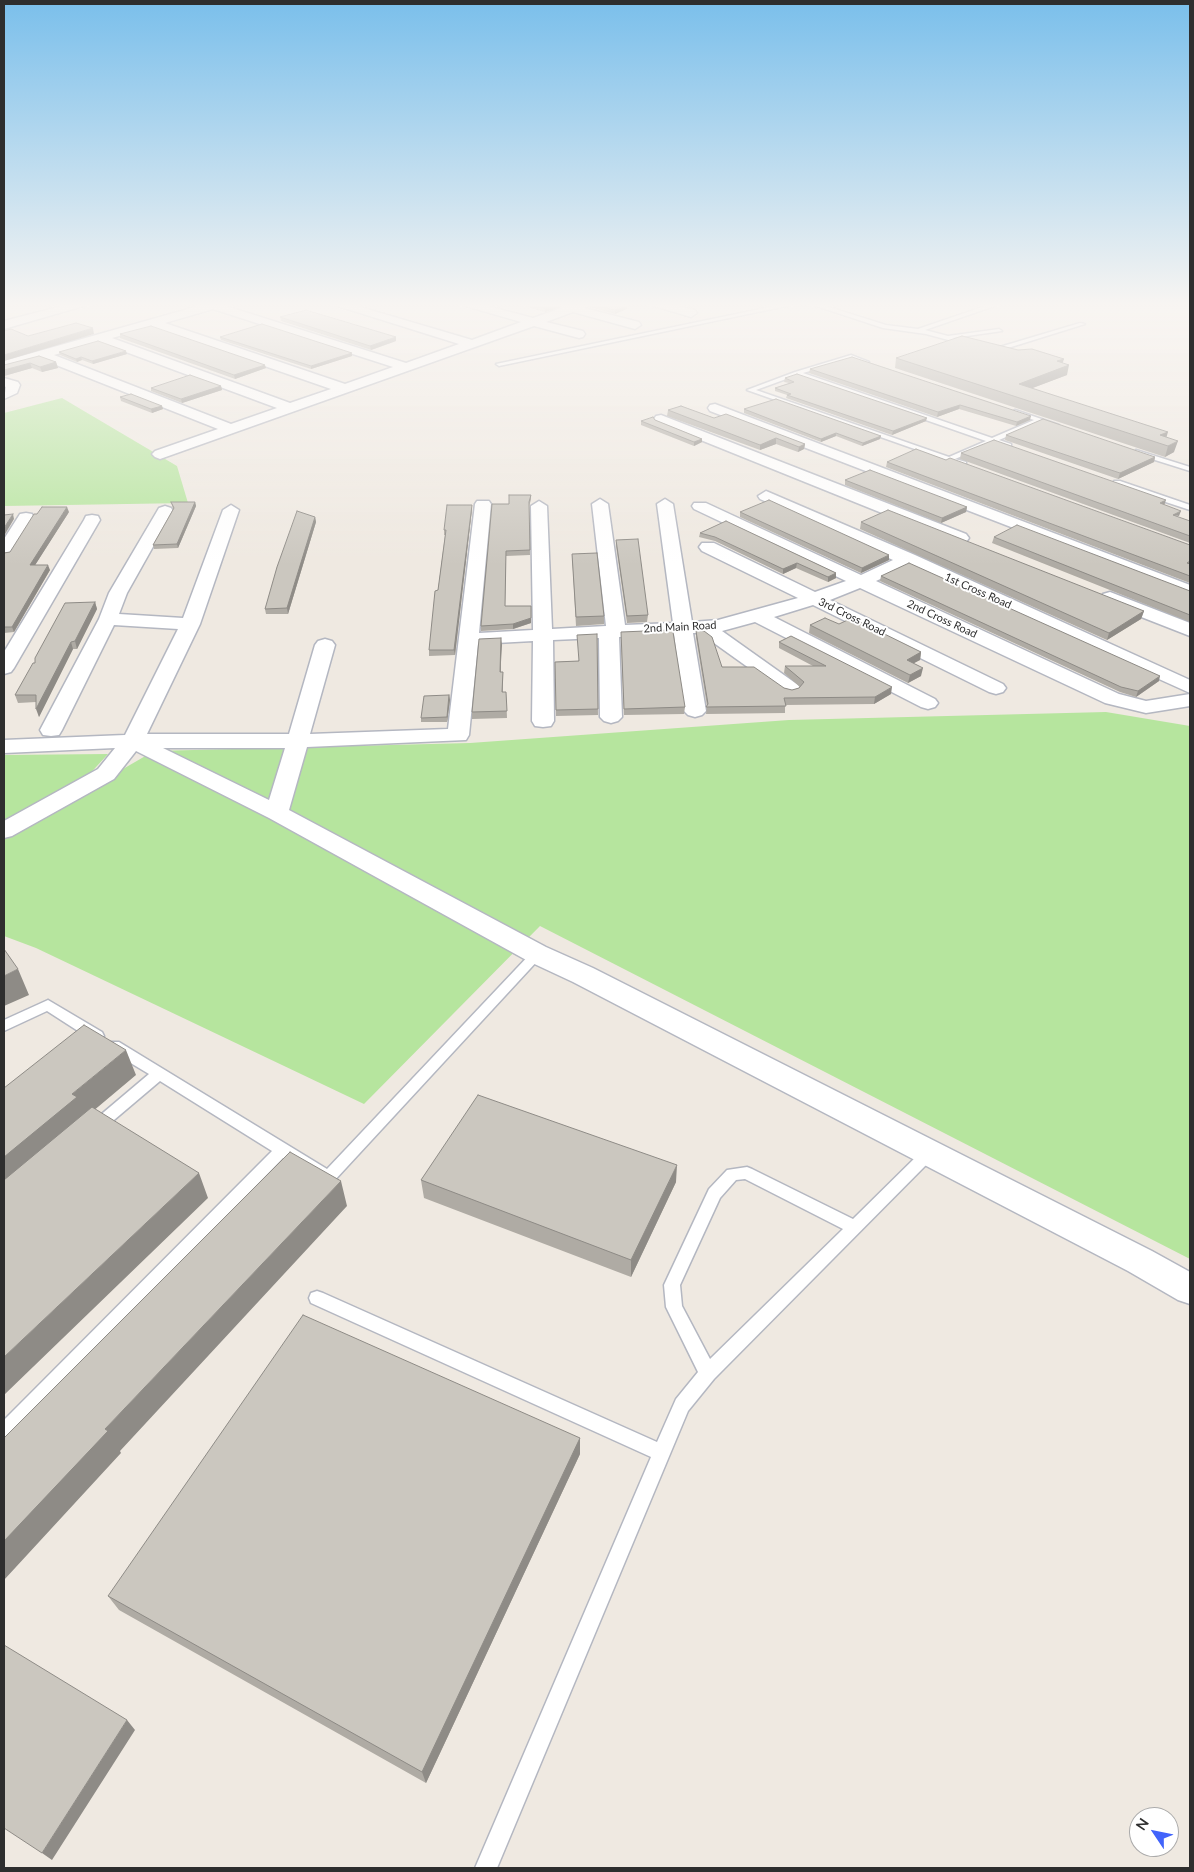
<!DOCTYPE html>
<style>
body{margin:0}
#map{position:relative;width:1194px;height:1872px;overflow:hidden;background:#efe9e1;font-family:Lato,sans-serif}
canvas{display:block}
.frame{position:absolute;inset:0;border:5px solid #2e2e2e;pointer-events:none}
.north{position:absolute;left:1129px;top:1807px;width:50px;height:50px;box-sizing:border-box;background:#fff;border:1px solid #ababab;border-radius:50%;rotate:304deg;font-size:14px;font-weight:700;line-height:20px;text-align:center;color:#2e2e2e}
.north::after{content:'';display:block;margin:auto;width:18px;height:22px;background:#4264fb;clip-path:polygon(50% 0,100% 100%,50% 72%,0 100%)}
</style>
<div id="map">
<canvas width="1194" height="1872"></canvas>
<div class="frame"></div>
<div class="north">N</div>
</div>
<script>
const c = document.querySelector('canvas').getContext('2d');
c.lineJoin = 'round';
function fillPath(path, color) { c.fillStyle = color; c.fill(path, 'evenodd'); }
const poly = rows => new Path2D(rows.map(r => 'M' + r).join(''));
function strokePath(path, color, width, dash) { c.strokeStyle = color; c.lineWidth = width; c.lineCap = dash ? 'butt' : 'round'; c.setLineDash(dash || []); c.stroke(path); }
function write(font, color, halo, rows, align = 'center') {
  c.font = font + ' Lato,sans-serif'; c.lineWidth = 4; c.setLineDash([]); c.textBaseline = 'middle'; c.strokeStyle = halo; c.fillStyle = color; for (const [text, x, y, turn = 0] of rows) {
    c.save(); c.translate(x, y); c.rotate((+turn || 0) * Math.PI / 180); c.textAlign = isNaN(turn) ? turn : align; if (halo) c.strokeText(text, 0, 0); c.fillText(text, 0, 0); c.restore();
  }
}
const green = poly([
 [62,398,177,466,188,503,4,506,4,413],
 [1106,712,1190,726,1190,1259,540,926,364,1104,36,948,4,936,4,838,154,751,470,743,789,720],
 [108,754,85,779,4,823,4,755]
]);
const lane = poly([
 [789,303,801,303,499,366,496,364,789,303],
 [807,303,816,303,886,325,918,329,994,303,1003,303,925,330,948,336,999,329,1002,331,953,338,969,342,967,345,926,334,883,328,807,303],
 [1080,323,1085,324,995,352,985,349,988,347,993,349,1080,323],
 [851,355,869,362,866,364,851,359,803,373,992,438,1034,420,1013,413,1012,412,1015,410,1059,425,1056,427,1041,422,999,440,1011,444,1011,448,993,443,955,459,966,462,966,466,963,466,747,390,795,372,851,355],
 [797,375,986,441,949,457,756,390,797,375],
 [1136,450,1190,467,1190,471,1136,454,1136,450],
 [1114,481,1120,481,1190,505,1190,510,1114,485,1114,481],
 [537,950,543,954,541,957,334,1181,329,1183,324,1181,283,1158,10,1438,4,1441,4,1420,272,1151,160,1081,101,1131,96,1133,91,1131,89,1127,91,1123,149,1074,109,1050,107,1046,109,1042,119,1042,327,1169,533,951,537,950],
 [48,1000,102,1032,104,1036,102,1040,92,1040,47,1011,4,1031,4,1020,48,1000],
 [929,1147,934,1149,936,1153,934,1157,714,1379,688,1411,497,1868,475,1868,651,1457,311,1303,309,1298,311,1293,317,1291,323,1293,657,1442,676,1399,698,1372,666,1307,664,1285,709,1189,727,1170,747,1167,752,1169,853,1219,924,1149,929,1147],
 [745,1179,843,1229,710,1359,682,1306,680,1285,720,1198,736,1180,745,1179]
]);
const street = poly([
 [73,303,94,303,4,329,4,321,73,303],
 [209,303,229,303,226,306,406,363,459,344,328,303,347,303,472,340,521,322,455,303,476,303,533,318,561,308,562,305,566,303,594,303,584,308,639,322,641,325,635,329,573,312,546,322,583,331,585,334,583,337,579,338,534,326,160,459,155,457,152,454,155,451,218,429,41,359,4,369,4,361,209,303],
 [213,309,393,367,345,384,165,323,213,309],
 [152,327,331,389,290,403,112,338,152,327],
 [99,342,277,408,231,424,54,355,99,342],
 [644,303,665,303,695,310,697,313,691,317,644,303],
 [4,378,18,382,20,385,17,393,4,399,6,387,4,386,4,378],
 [715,404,1190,585,1190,596,710,411,708,408,710,405,715,404],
 [661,415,966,534,969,538,966,542,960,543,954,542,656,422,654,419,656,416,661,415],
 [766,491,915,555,1190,680,1190,693,908,566,876,581,1119,694,1146,701,1190,694,1190,706,1146,713,1105,703,860,588,830,600,1003,684,1006,688,1003,692,996,694,989,692,813,605,774,617,935,699,938,703,935,707,928,709,921,707,755,622,722,631,798,685,801,689,798,693,791,695,784,693,700,633,693,633,706,711,702,715,695,717,688,715,684,711,674,634,619,637,622,717,618,721,611,723,604,721,600,717,599,638,553,640,554,721,551,726,543,727,535,726,532,721,533,641,478,644,469,735,466,740,307,747,289,810,546,947,593,968,1152,1251,1190,1272,1190,1304,1178,1300,1128,1271,573,982,528,961,269,818,136,751,114,779,12,836,4,838,4,821,98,769,115,748,4,753,4,740,125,735,178,629,114,625,62,730,59,735,51,736,43,735,40,730,99,619,109,593,159,508,165,506,171,508,173,511,127,593,119,614,183,618,223,510,231,505,239,510,200,624,147,734,289,734,315,645,318,641,325,639,332,641,335,645,310,734,448,729,475,504,477,501,489,501,491,504,479,633,533,630,531,506,539,501,547,506,552,629,606,626,592,504,600,499,608,504,625,625,673,623,657,504,665,499,673,504,692,622,718,620,798,598,702,551,699,547,702,543,714,543,815,592,846,581,694,509,692,506,694,503,706,503,861,575,893,560,760,499,758,496,766,491],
 [163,748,285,748,269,800,163,748],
 [26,513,32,514,34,518,10,556,4,557,4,539,20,514,26,513],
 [92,515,98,516,100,520,14,668,11,672,4,674,4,652,84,520,86,516,92,515],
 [1110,592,1190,623,1190,636,1103,602,1101,598,1103,594,1110,592]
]);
const wall = poly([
 [512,303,563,303,560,307,545,312],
 [589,304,627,309,615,314,589,307],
 [280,317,396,341,371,350,281,321],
 [120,334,266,368,235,379,120,338],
 [220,337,352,356,311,369,221,340],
 [1018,350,1063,363,1067,375,1032,388,1166,438,1174,452,1165,457,895,368,896,358],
 [59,352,127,354,93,364,82,360,77,362,60,355],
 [39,356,56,362,58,368,42,372,32,368,4,376],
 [810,369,1030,420,1016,426,959,409,937,417,809,373],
 [785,378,926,421,892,435,786,398,787,395,775,391,775,388,789,383,784,382],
 [221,386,222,390,182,403,151,391,151,388],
 [120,397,162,406,163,409,152,413,121,401],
 [744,409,880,439,862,446,836,436,821,442,744,413],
 [668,410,714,418,805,444,804,449,798,452,776,444,760,450,667,416],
 [655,420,702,439,702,442,694,446,641,425,641,421],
 [1006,435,1155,457,1154,462,1118,479,1005,440],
 [961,453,1165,505,1178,517,1190,521,1190,543,960,459],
 [887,462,1190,545,1190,583,886,467],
 [845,480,967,507,966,512,941,523,845,485],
 [531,495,531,500,529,506,530,555,506,556,505,606,531,606,531,623,513,629,481,631,481,626,509,504],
 [171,502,195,502,196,506,178,548,154,549,153,545,173,509],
 [472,509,455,655,429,656,429,650,438,590,445,535,444,535,444,530],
 [69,512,35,565,50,570,14,632,4,633,4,553,10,552],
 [740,512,889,560,861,573,740,517],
 [315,517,316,522,288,614,266,614,265,609],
 [726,521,836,573,836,578,828,582,796,568,783,574,715,541,699,537,700,533],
 [861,522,1144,611,1141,619,1107,640,860,529],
 [994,537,1190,591,1190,622,992,543],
 [616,540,648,615,647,622,627,623,616,546],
 [572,554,604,616,604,624,576,626],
 [881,576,1159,681,1136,697,1120,692,880,581],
 [95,602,97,609,77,649,73,649,39,717,36,702,18,703,15,695,35,663],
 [839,624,921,652,920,660,913,663,921,676,908,683,809,633,810,625],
 [696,631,722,667,784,688,792,690,799,688,800,687,784,673,785,666,813,666,779,648,779,642,891,694,874,704,785,705,785,713,706,714,707,706,696,638],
 [597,634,598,715,556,716,555,662,578,661],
 [501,638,501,672,503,672,503,692,506,692,507,718,472,719,472,712],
 [621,639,685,707,684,714,624,715],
 [449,695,450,700,447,722,421,722,421,718],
 [421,1180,676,1182,631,1277,424,1198],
 [580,1438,580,1454,426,1783,119,1610,108,1596]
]);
const shadedWall = poly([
 [559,303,563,303,560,307,545,312,545,308],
 [627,306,627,309,615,314,615,310],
 [93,328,94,334,4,361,4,355],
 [396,337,396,341,371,350,370,346],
 [126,351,127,354,93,364,92,361],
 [352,353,352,356,311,369,311,366],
 [81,357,82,360,77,362,76,359],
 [1064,359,1061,368,1069,365,1067,375,1017,394,1019,384,1057,361],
 [56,362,58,368,42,372,40,367],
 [30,363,32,368,4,376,4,370],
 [265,365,266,368,235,379,234,375],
 [221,386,222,390,182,403,181,399],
 [960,405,959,409,937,417,938,412],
 [162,406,163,409,152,413,151,409],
 [1031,416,1030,420,1016,426,1017,422],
 [927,418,926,421,892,435,893,431],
 [1168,432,1165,442,1160,435],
 [836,433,836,436,821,442,821,439],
 [881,436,880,439,862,446,863,443],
 [776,438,776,444,760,450,760,445],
 [702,439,702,442,694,446,694,442],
 [1178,441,1174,452,1165,457,1168,446],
 [805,444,804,449,798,452,799,447],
 [1155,457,1154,462,1118,479,1120,473],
 [1166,500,1164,506,1160,503],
 [195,502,196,506,178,548,177,544],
 [472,505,472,509,455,655,454,650],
 [67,507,69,512,32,570,30,565],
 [967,507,966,512,941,523,942,518],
 [1181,511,1179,516,1173,515],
 [13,514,14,519,4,536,4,528],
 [315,517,316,522,288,614,287,608],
 [889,555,889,560,861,573,862,568],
 [797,563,796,568,783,574,783,569],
 [48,565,50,570,14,632,12,627],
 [836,573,836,578,828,582,828,577],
 [95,602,97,609,77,649,75,641],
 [1144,611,1141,619,1107,640,1109,633],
 [531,618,531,623,513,629,513,624],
 [501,638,502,645,500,679,500,672],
 [71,642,73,649,39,717,36,709],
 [921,652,920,660,905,668,907,660],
 [923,668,921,676,908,683,910,675],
 [1160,676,1159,681,1136,697,1138,691],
 [892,687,891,694,874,704,875,697],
 [449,695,450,700,447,722,447,717],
 [18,969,29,995,4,1006,4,976],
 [126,1050,136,1075,86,1117,4,1194,4,1157,72,1094],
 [677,1165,676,1182,631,1277,631,1260],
 [199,1173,208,1198,4,1395,4,1357],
 [341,1181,347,1206,120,1451,121,1453,4,1580,4,1541,105,1429],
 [580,1438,580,1454,426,1783,422,1772],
 [127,1720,135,1730,52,1860,42,1853]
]);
const building = poly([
 [525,303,559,303,545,308,525,303],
 [590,303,618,303,627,306,615,310,589,304,590,303],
 [306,310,396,337,370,346,280,317,306,310],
 [76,323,93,328,4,355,4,331,11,329,28,336,76,323],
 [262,324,352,353,311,366,220,337,262,324],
 [151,326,265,365,234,375,120,334,151,326],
 [962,336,1018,350,1032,349,1064,359,1057,361,1069,365,1019,384,1168,432,1160,435,1178,441,1168,446,896,358,962,336],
 [98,341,126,351,92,361,81,357,76,359,59,352,98,341],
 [39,356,56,362,40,367,30,363,4,370,4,365,39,356],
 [852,357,1031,416,1017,422,960,405,938,412,810,369,852,357],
 [797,374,927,418,893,431,787,395,791,394,775,388,794,382,785,378,797,374],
 [190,375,221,386,181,399,151,388,190,375],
 [131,394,162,406,151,409,120,397,131,394],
 [776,399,881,436,863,443,836,433,821,439,744,409,776,399],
 [681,406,714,418,726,414,805,444,799,447,776,438,760,445,668,410,681,406],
 [653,417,655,420,702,439,694,442,641,421,653,417],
 [1043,419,1155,457,1120,473,1006,435,1043,419],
 [994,440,1166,500,1160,503,1181,511,1173,515,1190,521,1190,536,961,453,994,440],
 [916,449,946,460,950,458,1190,545,1190,561,1187,563,1190,564,1190,576,887,462,916,449],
 [870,470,967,507,942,518,845,480,870,470],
 [509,495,531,495,529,502,530,550,506,551,505,606,531,606,531,618,513,624,481,626,492,504,509,504,509,495],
 [769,500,889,555,862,568,740,512,769,500],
 [171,502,195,502,177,544,153,545,174,508,171,502],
 [447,505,472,505,454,650,429,650,435,591,438,590,446,530,444,530,447,505],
 [42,507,67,507,30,565,48,565,12,627,4,627,4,553,10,552,34,514,37,514,42,507],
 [888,510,1144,611,1109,633,861,522,888,510],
 [297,511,315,517,287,608,265,609,277,567,297,511],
 [13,514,4,528,4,515,13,514],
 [726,521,836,573,828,577,797,563,783,569,715,537,700,533,726,521],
 [1017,525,1190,591,1190,615,994,537,1017,525],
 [638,539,648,615,627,616,616,540,638,539],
 [597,553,604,616,576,617,572,554,597,553],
 [909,563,1160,676,1138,691,1121,687,881,576,909,563],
 [95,602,75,641,71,642,36,709,36,695,15,695,33,663,35,663,35,658,65,603,95,602],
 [825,618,839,624,852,618,921,652,907,660,923,668,910,675,810,625,825,618],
 [670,630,673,632,685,707,624,709,621,632,670,630],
 [696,631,704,631,712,637,722,667,754,667,784,688,792,690,799,688,804,682,785,666,826,666,779,642,791,636,892,687,875,697,784,698,786,706,706,707,708,704,696,631],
 [597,634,598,709,556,710,555,662,579,661,577,635,597,634],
 [501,638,500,672,503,672,502,692,506,692,507,711,472,712,479,639,501,638],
 [449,695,447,717,421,718,424,696,449,695],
 [4,949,18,969,4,976,4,949],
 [84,1025,126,1050,72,1094,77,1097,4,1157,4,1088,84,1025],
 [478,1095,677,1165,631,1260,421,1180,478,1095],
 [92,1107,199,1173,4,1357,4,1180,92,1107],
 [290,1152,341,1181,105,1429,108,1431,4,1541,4,1438,290,1152],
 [303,1315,580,1438,422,1772,108,1596,303,1315],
 [4,1645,127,1720,42,1853,4,1828,4,1645]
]);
const farStreetnames = [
 ["1st Cross Road",978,591,24],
 ["3rd Cross Road",852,617,26],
 ["2nd Cross Road",942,619,25],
 ["2nd Main Road",680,627,-3]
];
fillPath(green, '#b6e59e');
strokePath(lane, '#b4b7c1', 3);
strokePath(street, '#b4b7c1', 3);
fillPath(lane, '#fff');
fillPath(street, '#fff');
fillPath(wall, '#afaba4');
fillPath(shadedWall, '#8e8b86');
fillPath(building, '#cbc7bf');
strokePath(building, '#8e8b86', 1);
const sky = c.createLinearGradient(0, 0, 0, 565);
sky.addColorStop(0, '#7abfeb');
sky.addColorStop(0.54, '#f8f5f2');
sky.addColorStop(1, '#f8f5f200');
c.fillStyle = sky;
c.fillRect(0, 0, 1194, 565);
write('11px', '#2e2e2e', '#fff', farStreetnames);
</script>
